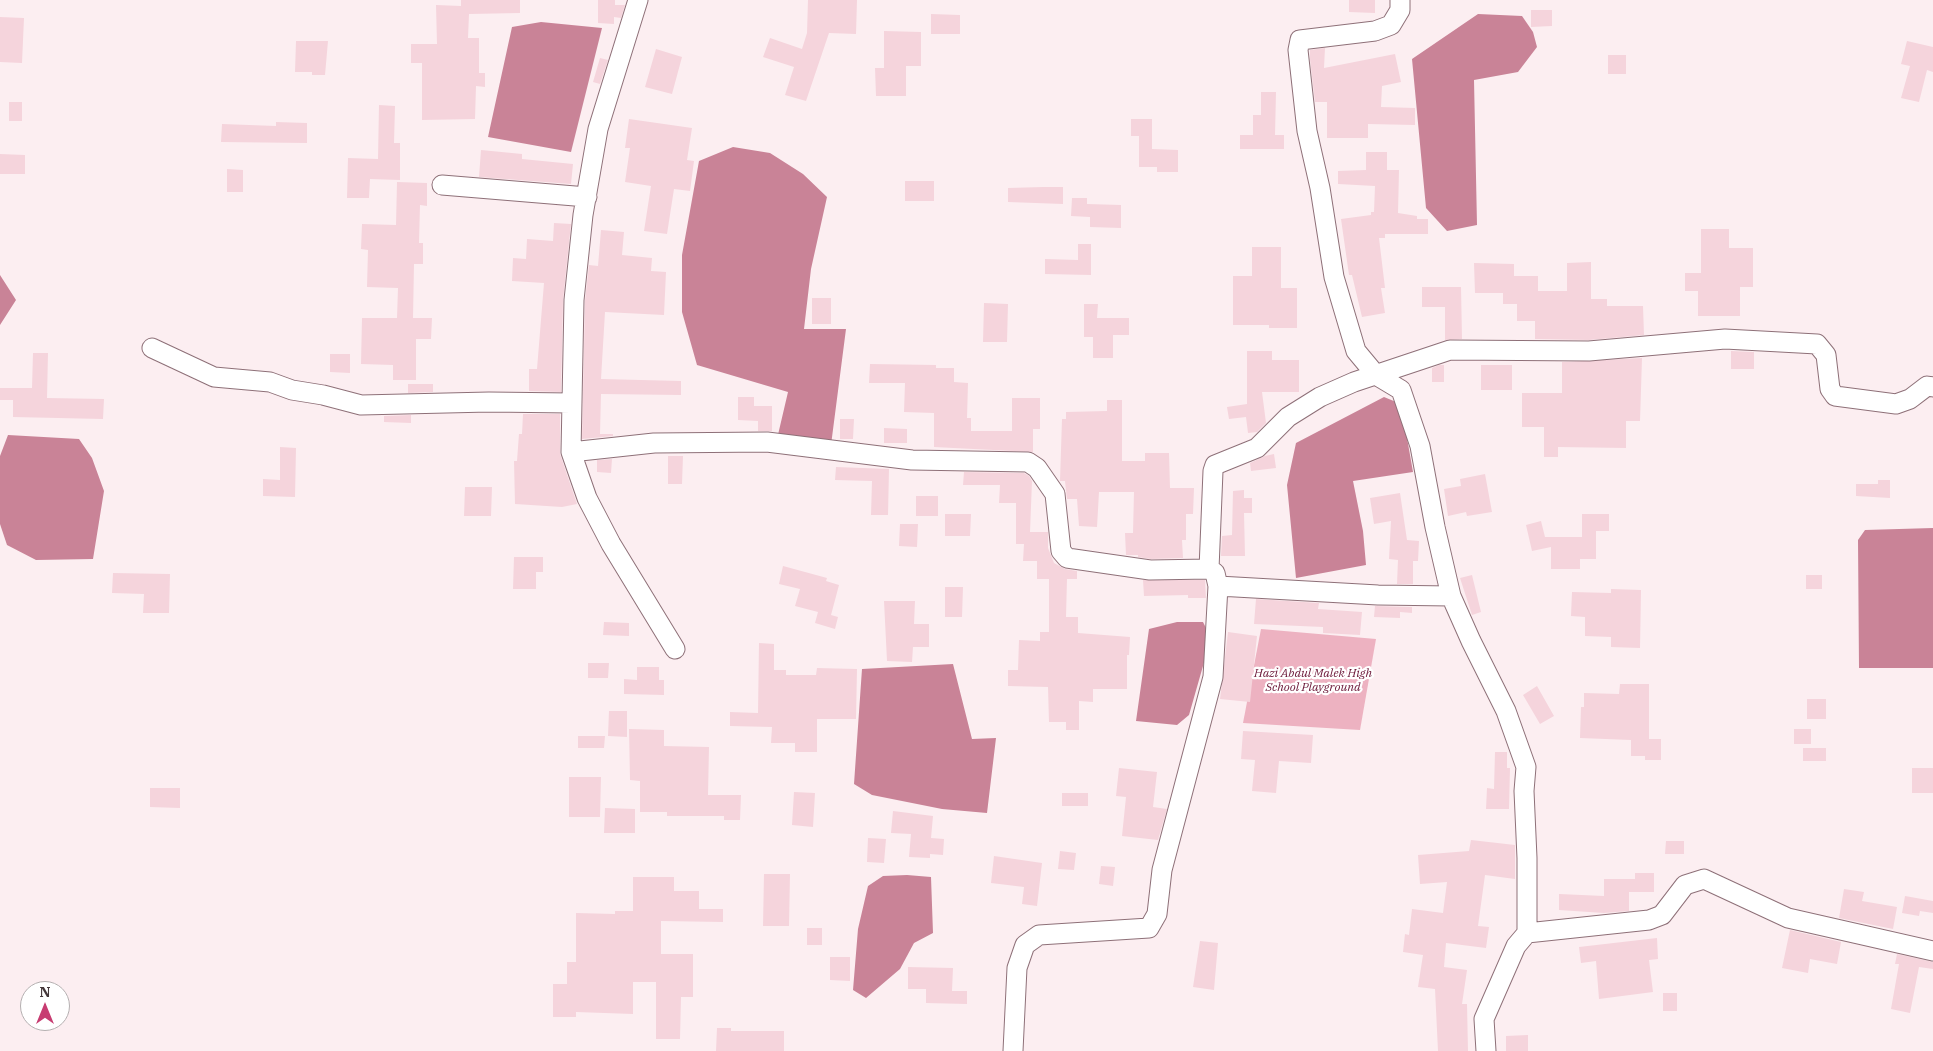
<!DOCTYPE html>
<style>
body{margin:0}
#map{position:relative;width:1933px;height:1051px;overflow:hidden;background:#fceef1;font-family:"IBM Plex Serif",serif}
canvas{display:block}
.north{position:absolute;left:20px;top:981px;width:50px;height:50px;box-sizing:border-box;background:#fff;border:1px solid #b4afb0;border-radius:50%;rotate:0deg;font-size:14px;font-weight:700;line-height:20px;text-align:center;color:#44373a}
.north::after{content:'';display:block;margin:auto;width:18px;height:22px;background:#c73c71;clip-path:polygon(50% 0,100% 100%,50% 72%,0 100%)}
</style>
<div id="map">
<canvas width="1933" height="1051"></canvas>
<div class="north">N</div>
</div>
<script>
const c = document.querySelector('canvas').getContext('2d');
c.lineJoin = 'round';
function fillPath(path, color) { c.fillStyle = color; c.fill(path, 'evenodd'); }
const poly = rows => new Path2D(rows.map(r => 'M' + r).join(''));
function strokePath(path, color, width, dash) { c.strokeStyle = color; c.lineWidth = width; c.lineCap = dash ? 'butt' : 'round'; c.setLineDash(dash || []); c.stroke(path); }
function write(font, color, halo, rows, align = 'center') {
  c.font = font + ' "IBM Plex Serif",serif'; c.lineWidth = 4.5; c.setLineDash([]); c.textBaseline = 'middle'; c.strokeStyle = halo; c.fillStyle = color; for (const [text, x, y, turn = 0] of rows) {
    c.save(); c.translate(x, y); c.rotate((+turn || 0) * Math.PI / 180); c.textAlign = isNaN(turn) ? turn : align; if (halo) c.strokeText(text, 0, 0); c.fillText(text, 0, 0); c.restore();
  }
}
const green = poly([
 [1261,629,1376,639,1360,730,1243,723]
]);
const water = poly([
 [1478,14,1522,16,1533,32,1537,47,1518,72,1474,80,1477,225,1447,231,1426,208,1412,59],
 [541,22,602,28,571,152,488,137,512,27],
 [733,147,770,153,803,174,827,197,811,269,804,329,846,329,831,445,777,439,788,392,697,365,682,312,682,255,699,161],
 [0,275,16,300,0,325],
 [1384,397,1401,404,1413,472,1353,481,1363,531,1366,565,1296,578,1287,485,1296,443],
 [8,435,79,439,92,458,104,491,93,559,36,560,7,545,0,524,0,456],
 [1933,528,1933,668,1859,668,1858,540,1865,530],
 [1177,622,1203,622,1211,638,1189,715,1177,725,1136,721,1149,629],
 [953,664,972,739,996,738,987,813,942,809,872,795,854,784,862,669],
 [907,875,931,877,933,933,914,943,900,969,866,998,853,990,858,929,868,886,883,876]
]);
const building = poly([
 [461,0,520,0,520,13,469,14,468,38,479,38,479,73,485,73,485,87,476,86,475,119,422,120,422,63,411,63,411,44,437,44,436,5,461,6],
 [598,0,615,0,615,5,625,5,621,18,614,17,614,24,598,23],
 [808,0,857,0,856,34,829,33,806,101,785,95,794,67,763,57,770,38,802,49,807,33],
 [1349,0,1375,0,1375,13,1349,12],
 [1531,10,1552,10,1552,26,1531,27],
 [931,14,960,15,960,34,931,34],
 [0,17,24,18,22,63,0,62],
 [884,31,921,32,921,66,906,66,906,96,876,96,875,68,884,68],
 [296,41,328,41,325,75,312,75,312,72,295,72],
 [1907,41,1933,47,1933,72,1927,70,1919,102,1901,98,1910,66,1901,64],
 [1325,48,1324,68,1395,54,1401,82,1382,86,1381,107,1415,108,1415,125,1368,124,1368,138,1327,138,1327,102,1315,102,1310,59,1310,50],
 [656,49,682,57,672,94,645,87],
 [1608,55,1626,55,1626,74,1608,74],
 [600,58,608,60,600,84,593,82],
 [1261,92,1276,92,1275,135,1284,135,1284,149,1240,149,1240,135,1253,135,1253,115,1261,115],
 [9,102,22,102,22,121,9,121],
 [379,105,395,106,394,143,400,143,400,180,370,179,369,198,347,198,348,158,378,159],
 [629,119,692,128,687,160,694,161,690,191,674,189,667,234,644,231,651,186,625,182,630,148,625,148],
 [1131,119,1152,119,1152,149,1178,150,1178,172,1157,172,1157,167,1139,167,1139,136,1131,136],
 [276,122,307,123,307,143,221,142,222,124,276,126],
 [481,150,522,154,522,159,573,164,571,184,479,177],
 [1366,152,1387,152,1387,170,1399,170,1398,213,1417,216,1417,219,1428,219,1428,234,1385,234,1385,238,1379,238,1385,288,1381,288,1385,313,1362,317,1352,275,1349,275,1341,219,1371,215,1371,212,1374,212,1375,186,1338,184,1338,171,1366,170],
 [0,154,25,155,25,174,0,174],
 [227,169,243,170,243,192,227,192],
 [905,181,934,181,934,201,905,201],
 [397,182,427,183,427,206,420,205,419,243,423,243,423,264,414,264,413,318,432,318,431,339,416,339,416,380,393,380,393,365,361,364,362,318,397,318,398,288,367,287,368,250,361,249,362,224,396,225],
 [1043,187,1063,187,1063,204,1008,202,1008,188],
 [1072,198,1087,198,1087,204,1121,205,1121,228,1090,227,1090,217,1071,216],
 [554,223,571,224,563,300,561,392,529,391,529,369,537,369,544,283,512,281,513,258,526,259,527,239,553,241],
 [1701,229,1729,229,1729,248,1753,248,1753,287,1740,287,1740,316,1698,316,1698,291,1685,291,1685,273,1701,273],
 [601,230,624,232,622,255,652,258,651,271,666,272,664,315,605,312,601,379,681,381,681,395,601,394,600,434,613,434,613,436,582,439,585,301,589,265,598,266],
 [1078,244,1091,244,1091,275,1045,274,1045,259,1078,260],
 [1252,247,1281,247,1281,288,1297,288,1297,328,1269,328,1269,325,1233,325,1233,276,1252,276],
 [1591,262,1591,299,1607,299,1607,306,1643,306,1644,335,1589,340,1535,339,1535,321,1517,321,1517,304,1503,304,1503,293,1475,293,1474,263,1514,264,1514,276,1538,276,1538,291,1567,291,1567,263],
 [1422,287,1461,287,1462,339,1445,340,1445,307,1422,307],
 [812,298,831,298,831,324,812,324],
 [984,303,1008,304,1007,342,983,342],
 [1084,304,1098,304,1097,318,1129,318,1129,335,1113,335,1113,358,1093,358,1093,337,1084,337],
 [1247,351,1272,351,1272,360,1299,360,1299,392,1262,392,1266,423,1257,432,1248,433,1246,417,1229,419,1227,407,1247,404],
 [1731,351,1754,352,1754,369,1731,369],
 [33,353,48,353,47,398,104,399,103,419,13,417,13,400,0,400,0,388,32,388],
 [330,354,350,354,350,373,330,372],
 [1642,358,1640,421,1626,421,1626,448,1558,447,1558,457,1544,457,1544,427,1522,427,1522,393,1562,393,1562,362],
 [870,364,936,365,936,368,954,368,954,382,968,383,967,418,971,418,971,431,1012,431,1012,398,1040,398,1040,429,1033,429,1033,452,934,447,934,413,904,412,905,383,869,383],
 [1439,365,1444,365,1444,382,1432,382,1432,368],
 [1481,365,1512,365,1512,390,1481,390],
 [408,384,433,384,433,392,408,393],
 [738,397,754,397,754,406,772,406,772,431,758,431,758,421,738,420],
 [1107,400,1122,400,1122,461,1145,461,1145,453,1169,453,1170,488,1194,488,1193,514,1186,514,1186,540,1182,540,1183,558,1151,559,1138,557,1138,555,1126,555,1125,533,1133,533,1134,492,1099,492,1097,527,1079,526,1077,499,1067,499,1065,481,1060,481,1062,419,1066,419,1066,412,1107,411],
 [523,414,560,414,560,454,577,504,562,507,515,504,514,461,517,461,519,434,522,434],
 [411,415,411,423,384,422,384,416],
 [840,419,854,419,853,439,840,439],
 [884,428,907,429,907,443,884,443],
 [280,447,296,448,295,497,263,496,263,479,280,480],
 [1274,454,1276,468,1251,471,1250,463,1265,456],
 [668,456,683,456,682,484,668,484],
 [612,459,611,473,597,472,597,460],
 [836,467,889,469,888,515,871,515,872,481,835,480],
 [964,472,1024,473,1029,476,1032,481,1030,532,1048,532,1048,548,1054,563,1065,569,1077,571,1077,579,1067,579,1066,617,1078,617,1078,633,1130,637,1129,655,1127,655,1127,689,1093,689,1093,702,1079,701,1079,730,1066,730,1066,722,1049,722,1048,687,1008,686,1008,670,1018,670,1019,640,1040,641,1040,632,1049,632,1049,579,1037,579,1037,561,1023,561,1024,544,1016,544,1016,503,999,503,1000,485,963,485],
 [1485,474,1492,512,1467,516,1466,512,1448,516,1444,489,1461,486,1460,479],
 [1878,480,1890,480,1890,498,1856,496,1856,484,1878,484],
 [465,487,492,487,491,516,464,516],
 [1244,490,1244,498,1252,498,1252,513,1244,513,1245,556,1221,556,1222,536,1232,535,1233,491],
 [1400,493,1407,540,1419,541,1418,561,1413,561,1413,584,1397,584,1398,560,1389,559,1391,521,1374,524,1370,498],
 [916,496,938,496,938,516,916,516],
 [945,514,971,514,970,536,945,536],
 [1582,514,1609,514,1609,531,1596,531,1596,559,1580,559,1580,569,1551,569,1551,547,1532,551,1526,525,1541,521,1545,537,1582,537],
 [900,524,918,524,917,547,899,546],
 [514,557,543,557,543,572,536,572,536,589,513,589],
 [783,566,827,578,826,581,839,585,831,615,838,617,835,629,815,623,818,612,795,606,800,589,779,584],
 [113,573,170,574,169,613,143,613,144,594,112,593],
 [1472,575,1481,612,1472,615,1460,578],
 [1806,575,1822,575,1822,589,1806,589],
 [1143,580,1205,580,1206,598,1188,598,1188,595,1144,596],
 [945,587,963,587,962,617,945,617],
 [1611,589,1641,590,1640,648,1611,647,1611,637,1585,636,1585,617,1571,616,1572,592,1611,593],
 [1256,599,1319,603,1318,609,1362,612,1360,635,1323,633,1323,627,1254,624],
 [884,601,915,601,914,624,929,624,929,647,913,647,912,662,887,661],
 [1375,606,1412,607,1412,613,1400,612,1400,618,1374,617],
 [604,622,629,623,629,636,603,635],
 [1228,632,1257,636,1250,702,1220,699],
 [759,643,774,644,774,670,786,670,786,675,816,675,817,668,857,669,856,719,817,719,817,752,795,752,795,743,771,743,772,727,730,726,730,712,758,713],
 [588,663,609,663,608,678,588,678],
 [637,667,659,667,659,680,664,680,664,695,624,694,624,679,637,680],
 [1620,684,1649,684,1649,739,1661,739,1661,760,1645,760,1645,756,1631,756,1631,740,1580,738,1581,707,1584,707,1584,693,1619,694],
 [1537,686,1554,716,1540,724,1523,695],
 [1807,699,1826,699,1826,719,1807,719],
 [609,711,627,711,627,737,608,736],
 [629,729,664,730,664,746,709,747,708,795,741,795,740,820,724,820,724,816,667,816,667,812,640,812,640,781,630,780],
 [1794,729,1811,729,1811,744,1794,744],
 [1243,731,1313,735,1311,763,1279,761,1276,793,1252,791,1255,760,1241,759],
 [578,736,605,736,604,748,578,748],
 [1803,748,1826,748,1826,761,1803,761],
 [1495,752,1507,752,1507,768,1510,768,1509,809,1486,809,1487,788,1494,789],
 [1119,768,1157,772,1153,807,1167,809,1158,840,1122,836,1126,797,1116,796],
 [1912,768,1933,768,1933,793,1912,793],
 [569,777,601,777,600,817,569,817],
 [150,788,180,788,180,808,150,807],
 [794,792,815,793,813,827,792,825],
 [1062,793,1088,793,1088,806,1062,806],
 [605,808,635,809,635,833,604,833],
 [893,811,933,816,931,838,944,839,943,855,930,854,930,858,909,857,911,834,891,833],
 [868,838,886,839,884,863,867,862],
 [1471,840,1515,845,1515,879,1485,875,1478,926,1489,927,1486,948,1446,943,1444,967,1467,970,1462,1004,1467,1004,1468,1051,1438,1051,1435,989,1418,987,1423,955,1403,952,1405,934,1409,935,1412,909,1443,913,1447,882,1420,884,1418,855,1469,851],
 [1666,841,1684,841,1684,854,1665,854],
 [1060,851,1076,853,1074,870,1058,869],
 [994,856,1042,863,1037,906,1022,904,1024,887,991,883],
 [1101,866,1115,867,1113,886,1099,884],
 [1635,873,1654,873,1654,892,1629,892,1629,911,1604,913,1559,910,1559,894,1604,896,1604,879,1635,879],
 [764,874,790,874,789,926,763,926],
 [633,877,674,877,674,891,699,891,699,909,723,909,723,922,661,921,661,954,693,954,693,997,681,997,680,1039,656,1039,656,982,633,982,633,1014,576,1012,576,1017,553,1017,553,984,567,984,567,962,576,962,576,913,615,914,615,911,633,911],
 [1844,889,1864,892,1862,901,1897,907,1893,929,1839,918],
 [1905,896,1933,901,1933,913,1920,911,1919,916,1902,913],
 [807,928,822,928,822,945,807,945],
 [1790,930,1841,942,1837,964,1810,959,1808,973,1782,968],
 [1657,938,1658,959,1649,960,1653,992,1599,999,1596,961,1581,963,1579,947],
 [1200,941,1218,943,1214,990,1193,987],
 [1897,954,1933,962,1933,969,1919,967,1910,1013,1891,1009,1899,964,1895,964],
 [830,957,850,957,850,981,830,980],
 [908,967,953,968,952,991,967,991,967,1004,926,1003,926,989,908,989],
 [1663,993,1677,993,1677,1011,1663,1011],
 [717,1028,731,1028,731,1031,784,1031,784,1051,716,1051],
 [1528,1035,1528,1051,1506,1051,1506,1036]
]);
const minor = poly([
 [638,0,598,129,583,215,574,300,571,452,587,498,611,544,675,649],
 [1400,0,1400,10,1391,25,1375,31,1300,40,1298,50,1307,131,1320,188,1334,277,1356,351,1376,375,1401,390,1420,446,1435,527,1451,596,1471,641,1506,711,1526,767,1524,791,1527,858,1527,933],
 [442,185,587,197],
 [152,348,214,377,270,382,292,390,323,395,361,405,489,402,571,403],
 [571,452,654,443,767,442,912,460,1028,462,1037,468,1055,494,1061,551,1067,558,1150,570,1209,569,1215,573,1218,586,1213,677,1162,870,1157,914,1149,928,1039,935,1025,945,1017,968,1013,1051],
 [1209,569,1213,471,1215,465,1257,448,1288,417,1320,397,1354,382,1450,350,1589,351,1725,339,1817,344,1826,355,1830,389,1835,396,1896,404,1910,399,1927,386,1933,387],
 [1218,586,1378,595,1451,596],
 [1486,1051,1484,1019,1516,946,1527,933,1649,920,1662,915,1685,885,1704,879,1788,918,1933,951]
]);
const parkNames = [
 ["Hazi Abdul Malek High",1313,674],
 ["School Playground",1313,688]
];
fillPath(green, '#edb2c1');
fillPath(water, '#c98397');
fillPath(building, '#f5d4dc');
strokePath(minor, '#8e7078', 21);
strokePath(minor, '#fff', 19);
write('italic 12px', '#6b1738', '#fff', parkNames);
</script>
